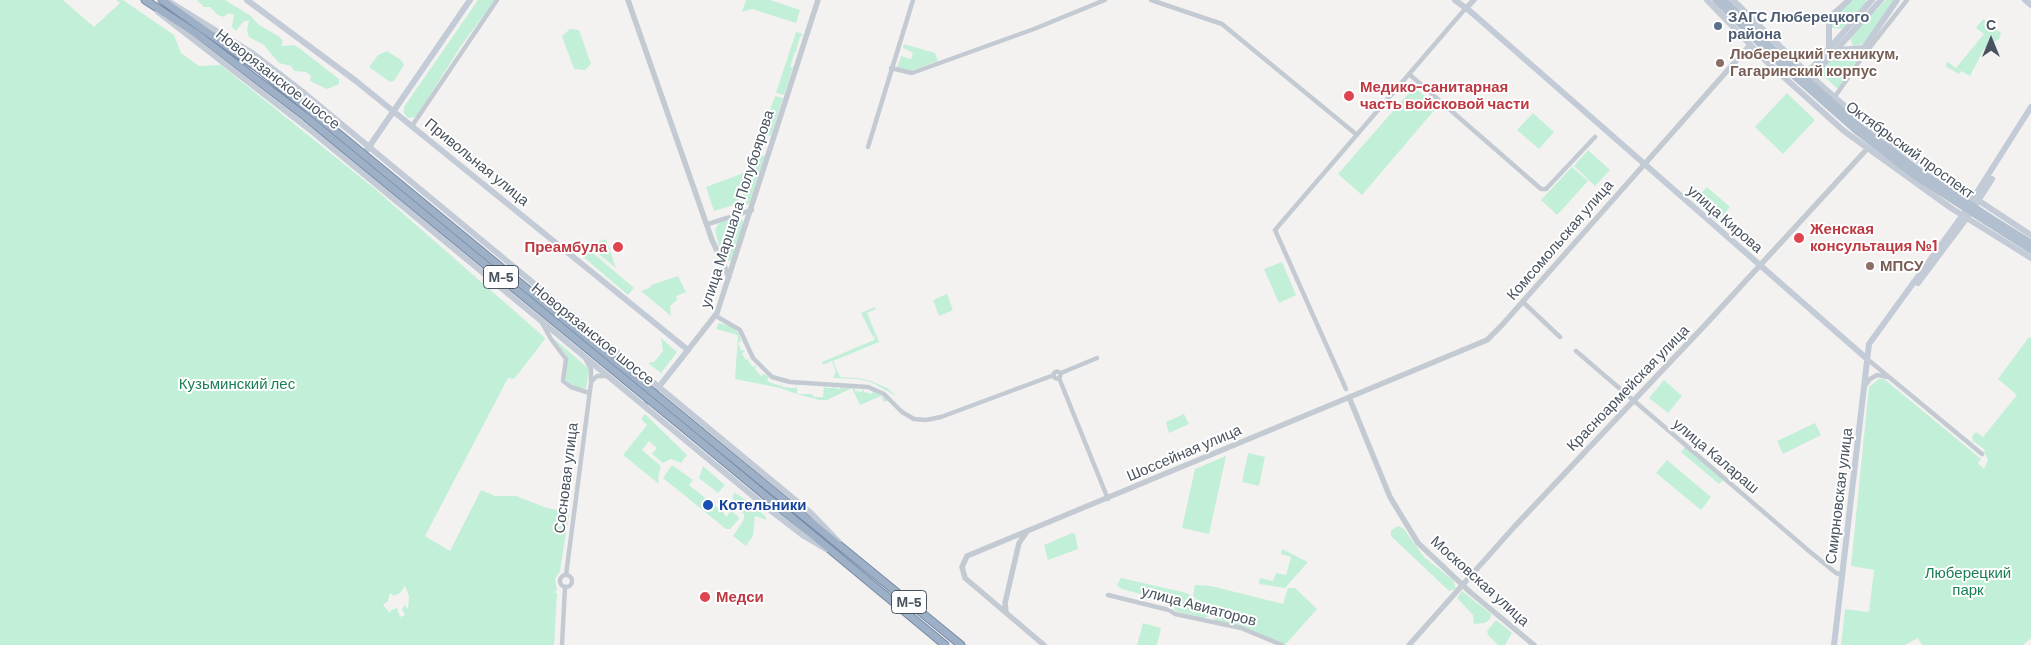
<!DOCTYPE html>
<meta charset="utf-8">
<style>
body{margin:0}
#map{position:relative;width:2031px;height:645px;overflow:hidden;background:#f4f2f1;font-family:Barlow,sans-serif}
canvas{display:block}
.north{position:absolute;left:1966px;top:15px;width:50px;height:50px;-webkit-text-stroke:4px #fff;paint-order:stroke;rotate:0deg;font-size:14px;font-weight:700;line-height:20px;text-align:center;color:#49535f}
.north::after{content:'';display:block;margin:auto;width:18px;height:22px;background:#49535f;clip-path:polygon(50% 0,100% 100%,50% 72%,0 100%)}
</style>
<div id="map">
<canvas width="2031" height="645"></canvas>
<div class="north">С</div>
</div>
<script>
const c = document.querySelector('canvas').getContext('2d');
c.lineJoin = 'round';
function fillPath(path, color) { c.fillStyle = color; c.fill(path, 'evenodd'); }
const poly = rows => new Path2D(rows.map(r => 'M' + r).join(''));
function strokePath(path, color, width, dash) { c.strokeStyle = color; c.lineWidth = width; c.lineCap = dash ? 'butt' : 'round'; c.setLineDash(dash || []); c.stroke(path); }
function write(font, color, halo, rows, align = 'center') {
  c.font = font + ' Barlow,sans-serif'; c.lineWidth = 4; c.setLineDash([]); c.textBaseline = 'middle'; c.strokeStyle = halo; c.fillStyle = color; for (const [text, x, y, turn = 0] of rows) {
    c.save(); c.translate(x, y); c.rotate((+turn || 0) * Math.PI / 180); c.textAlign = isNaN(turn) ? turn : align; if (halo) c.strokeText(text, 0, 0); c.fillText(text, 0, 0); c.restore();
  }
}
const green = poly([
 [0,0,63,0,94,27,120,3,116,0,123,0,174,35,181,53,199,66,221,65,375,189,543,336,545,339,514,379,508,378,425,536,450,551,481,490,495,496,516,496,547,508,565,511,565,514,569,515,560,571,555,579,557,591,553,592,557,593,554,645,0,645],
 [405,586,409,596,408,609,404,605,402,609,405,615,400,617,397,608,391,610,390,613,383,605,388,601,390,593,394,596,400,593],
 [197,0,225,0,251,16,259,25,280,37,283,42,281,46,294,45,299,48,339,79,339,84,327,89,310,81,311,76,306,72,294,71,291,66,279,63,264,45,249,37,247,31,249,20,243,22,236,31,232,27,234,15,229,13,224,17,218,15,210,7,204,7],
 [478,0,495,0,461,46,416,117,408,118,404,113,404,107],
 [746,0,770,0,800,10,796,23,752,9,742,12],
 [1852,0,1866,0,1866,4,1842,29,1832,28,1830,23,1835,14],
 [1886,0,1894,0,1866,43,1853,46,1850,39,1874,11,1875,12],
 [1983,19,2001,33,1999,39,1984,49,1970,76,1961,71,1959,74,1945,66,1948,62,1956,68,1984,34,1976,28],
 [570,29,579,30,591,64,585,70,574,69,562,36],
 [796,32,803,34,800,37,796,50,798,51,795,52,790,67,793,67,784,95,776,93],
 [904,44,935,53,938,61,910,71,897,68,901,56,911,59,913,53,903,48],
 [1845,50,1861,52,1861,54,1838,89,1819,72,1834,54],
 [387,51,401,60,404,65,394,81,390,82,369,67,378,55],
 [1414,87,1437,107,1362,195,1338,174],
 [1787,93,1815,120,1783,154,1755,127],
 [775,96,783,98,771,136,762,133],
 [1533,113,1554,132,1539,149,1517,130],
 [1588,150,1610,170,1595,186,1574,166],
 [756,154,765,156,750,202,748,205,740,204],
 [1572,167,1588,181,1557,215,1541,200],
 [749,171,737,204,714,211,706,187],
 [1707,187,1730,207,1717,222,1694,201],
 [737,217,742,219,744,226,731,261,729,261,722,257,715,230,719,223],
 [606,239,616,268,591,248,596,246,595,243],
 [587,248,634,288,628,295,581,255],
 [1282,262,1296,295,1279,303,1264,269],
 [678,276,686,292,676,296,677,300,670,306,671,316,641,291,651,287,651,285],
 [947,294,953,310,939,316,933,300],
 [875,307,876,309,867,313,879,342,833,361,840,377,859,378,871,381,887,388,896,396,871,382,859,379,833,378,836,372,832,361,823,365,822,362,874,340,875,336,873,337,861,313],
 [719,323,730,326,739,333,741,341,738,343,741,350,745,351,742,354,746,360,749,358,748,361,753,367,756,365,755,369,761,376,764,374,769,377,767,381,772,383,781,386,783,383,782,387,792,388,796,388,797,384,797,394,812,394,814,397,823,397,824,385,825,388,832,388,832,385,834,388,840,389,840,385,842,388,848,388,849,385,855,386,855,391,862,392,863,387,864,392,872,394,873,391,889,400,884,402,881,396,860,405,852,388,827,400,819,400,797,394,780,388,735,379,738,335,716,329],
 [552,337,589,369,586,389,575,387,566,380,567,356],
 [2029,337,2031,338,2031,638,2023,645,1922,645,1918,638,1905,645,1841,645,1845,609,1869,612,1874,570,1851,566,1869,387,1879,379,1884,379,1975,454,1981,459,1978,463,1984,469,1988,460,1984,452,1985,450,1973,441,1972,436,1976,432,1983,437,2017,395,1998,379],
 [661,338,677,352,661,373,648,363,654,362,663,351],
 [1664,380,1682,396,1668,413,1649,398],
 [645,414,687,455,681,463,671,459,663,463,652,454,657,448,649,441,642,450,661,466,658,477,659,484,623,455,647,425,641,419],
 [1184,414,1189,424,1169,433,1166,422],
 [1815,423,1821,435,1783,454,1777,441],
 [1685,447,1723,480,1719,484,1681,452],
 [1248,453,1265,457,1259,486,1242,482],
 [1226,456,1209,534,1182,528,1195,469],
 [1667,460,1711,497,1701,510,1656,473],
 [672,465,693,480,689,485,723,512,726,517,731,511,738,516,739,519,730,529,726,529,663,478],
 [703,466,725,485,718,493,699,478],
 [734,492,752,504,766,517,766,520,755,516,753,536,746,546,733,536,744,519,744,514,732,504],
 [1398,526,1404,529,1424,557,1453,580,1456,589,1449,591,1391,536,1391,530],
 [1072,533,1075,534,1078,549,1048,560,1044,545],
 [1282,549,1308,562,1285,588,1259,584,1260,578,1273,581,1276,573,1286,575,1291,557,1281,554],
 [1121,578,1187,593,1200,603,1210,616,1204,618,1175,611,1172,602,1155,598,1148,591,1140,594,1122,589,1117,585],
 [1195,585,1211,586,1283,604,1288,588,1295,588,1317,609,1285,645,1282,645,1255,632,1217,623,1206,606,1193,596],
 [1462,591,1491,614,1490,619,1485,623,1474,624,1473,615,1457,598],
 [1496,620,1512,633,1505,645,1498,645,1488,635,1487,631],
 [1143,623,1161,628,1157,645,1137,645]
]);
const minor = poly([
 [1151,0,1222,24,1357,135],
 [891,68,912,73,1034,29,1105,0],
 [1409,74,1541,189,1546,189,1595,137],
 [1834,98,1863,56,1907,0],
 [412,126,497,0],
 [868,147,913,0],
 [708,224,752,210],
 [1523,302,1560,337],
 [716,316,740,330,753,358,772,377,790,382,868,387,884,394,902,412,914,419,926,420,941,417,1054,375],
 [542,323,551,339,566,359,563,381,571,387,589,393],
 [1576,351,1809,551,1836,573,1842,575],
 [1866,358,1982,454],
 '1053.5 375a3.5 3.5 0 1 1 7 0a3.5 3.5 0 1 1-7 0Z',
 [1061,373,1097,358],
 [1059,378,1108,499],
 [591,382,597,376,606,376],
 [1865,386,1870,379,1877,375,1888,377],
 [1346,389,1275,230,1465,9],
 [566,575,591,383,591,369,586,360],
 '560 581a6 6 0 1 1 12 0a6 6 0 1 1-12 0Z',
 [1108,595,1169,610,1175,614,1241,628,1282,645],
 [562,645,565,587]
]);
const tertiary = poly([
 [628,0,712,240,729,277],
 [1465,9,1474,0],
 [688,350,717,313,818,0],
 [1349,397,1390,497,1418,543,1470,592,1534,645],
 [1006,612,1005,603,1019,543,1026,533],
 [1044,645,965,578,962,567,967,556,1487,340,1502,325,1750,45],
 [1409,645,1515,526,1707,323,1867,149]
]);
const secondary = poly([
 [247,0,356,81,688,350,646,403],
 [1455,0,1471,12,1866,358],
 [1707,0,1767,62,1844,131,1951,208,2031,258],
 [1733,0,1805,71,1857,117,1900,149,2031,235],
 [2025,0,2031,5],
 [168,1,252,53,304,93,811,513,838,541],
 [158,12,314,133,765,506,804,536,826,549],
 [1829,49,1829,18,1849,0],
 [1837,50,1864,48,1897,0],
 [1805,71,1812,68,1872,0],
 [1810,79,1881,0],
 [362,157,470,0],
 [1976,204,1992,179],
 [1918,283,1969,215],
 [1834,645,1869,344,1962,216,2031,107]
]);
const primary = poly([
 [1716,0,1775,59],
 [1724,0,1779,55],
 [1989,217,2031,243],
 [1987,222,2031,250]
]);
const trunk = poly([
 [145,0,197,34,306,117],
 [162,0,259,69,311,111],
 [701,432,961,645],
 [696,438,945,645]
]);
const primaryBridge = poly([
 [1779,55,1861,128,1918,170,1989,217],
 [1775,59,1858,132,1914,175,1987,222]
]);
const trunkBridge = poly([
 [311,111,701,432],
 [306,117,696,438]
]);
const markers = [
 [1718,26,5,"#5c6f8a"],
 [1720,63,5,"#8d6e63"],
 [1349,96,6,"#e0444e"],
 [1799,238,6,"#e0444e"],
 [618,247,6,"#e0444e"],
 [1870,266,5,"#8d6e63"],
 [708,505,6,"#1a4fb4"],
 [705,597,6,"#e0444e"]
];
const shields = [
 [501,277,35],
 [909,602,35]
];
const shieldNames = [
 ["М-5",501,277],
 ["М-5",909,602]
];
const serviceNames = [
 ["ЗАГС Люберецкого",1728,17],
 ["района",1728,34]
];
const educationNames = [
 ["Люберецкий техникум,",1730,54],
 ["Гагаринский корпус",1730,71],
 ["МПСУ",1880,266]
];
const streetNames = [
 ["Новорязанское шоссе",278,79,38],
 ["Октябрьский проспект",1910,150,36],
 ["Привольная улица",477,162,39],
 ["улица Маршала Полубоярова",737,209,-72],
 ["улица Кирова",1725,219,41],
 ["Комсомольская улица",1560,240,-49],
 ["Новорязанское шоссе",593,334,39],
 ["Красноармейская улица",1628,388,-46],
 ["Шоссейная улица",1184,453,-23],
 ["улица Калараш",1716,456,40],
 ["Сосновая улица",566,478,-83],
 ["Смирновская улица",1839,496,-83],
 ["Московская улица",1480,581,42],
 ["улица Авиаторов",1199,606,15]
];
const healthNames = [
 ["Медико-санитарная",1360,87],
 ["часть войсковой части",1360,104],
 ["Женская",1810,229],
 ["консультация №1",1810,246],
 ["Преамбула",607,247,"right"],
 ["Медси",716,597]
];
const parkNames = [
 ["Кузьминский лес",237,384],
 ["Люберецкий",1968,573],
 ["парк",1968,590]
];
const transitNames = [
 ["Котельники",719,505]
];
fillPath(green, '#c2efd7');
strokePath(trunk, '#768baa', 9);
strokePath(minor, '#c3cad2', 4.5);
strokePath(tertiary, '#c3cad2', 5.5);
strokePath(secondary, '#c3cbd7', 6);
strokePath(primary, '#b2bfcf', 7);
strokePath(trunk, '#9eb0c6', 7);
strokePath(trunkBridge, '#768baa', 9, []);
strokePath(primaryBridge, '#b2bfcf', 7);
strokePath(trunkBridge, '#9eb0c6', 7);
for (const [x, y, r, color] of markers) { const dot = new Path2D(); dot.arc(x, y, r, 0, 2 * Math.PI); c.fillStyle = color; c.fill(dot); strokePath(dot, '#fff', 2); }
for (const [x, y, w] of shields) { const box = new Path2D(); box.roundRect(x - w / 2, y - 11.5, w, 23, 4); c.fillStyle = '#fff'; c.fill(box); strokePath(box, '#49535f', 1); }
write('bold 14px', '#49535f', null, shieldNames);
write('bold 15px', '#4e5e75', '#fff', serviceNames, 'left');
write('bold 15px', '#785e54', '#fff', educationNames, 'left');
write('15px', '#49535f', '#fff', streetNames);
write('bold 15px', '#be3a42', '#fff', healthNames, 'left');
write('15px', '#1a8054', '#fff', parkNames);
write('bold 15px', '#164399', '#fff', transitNames, 'left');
</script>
